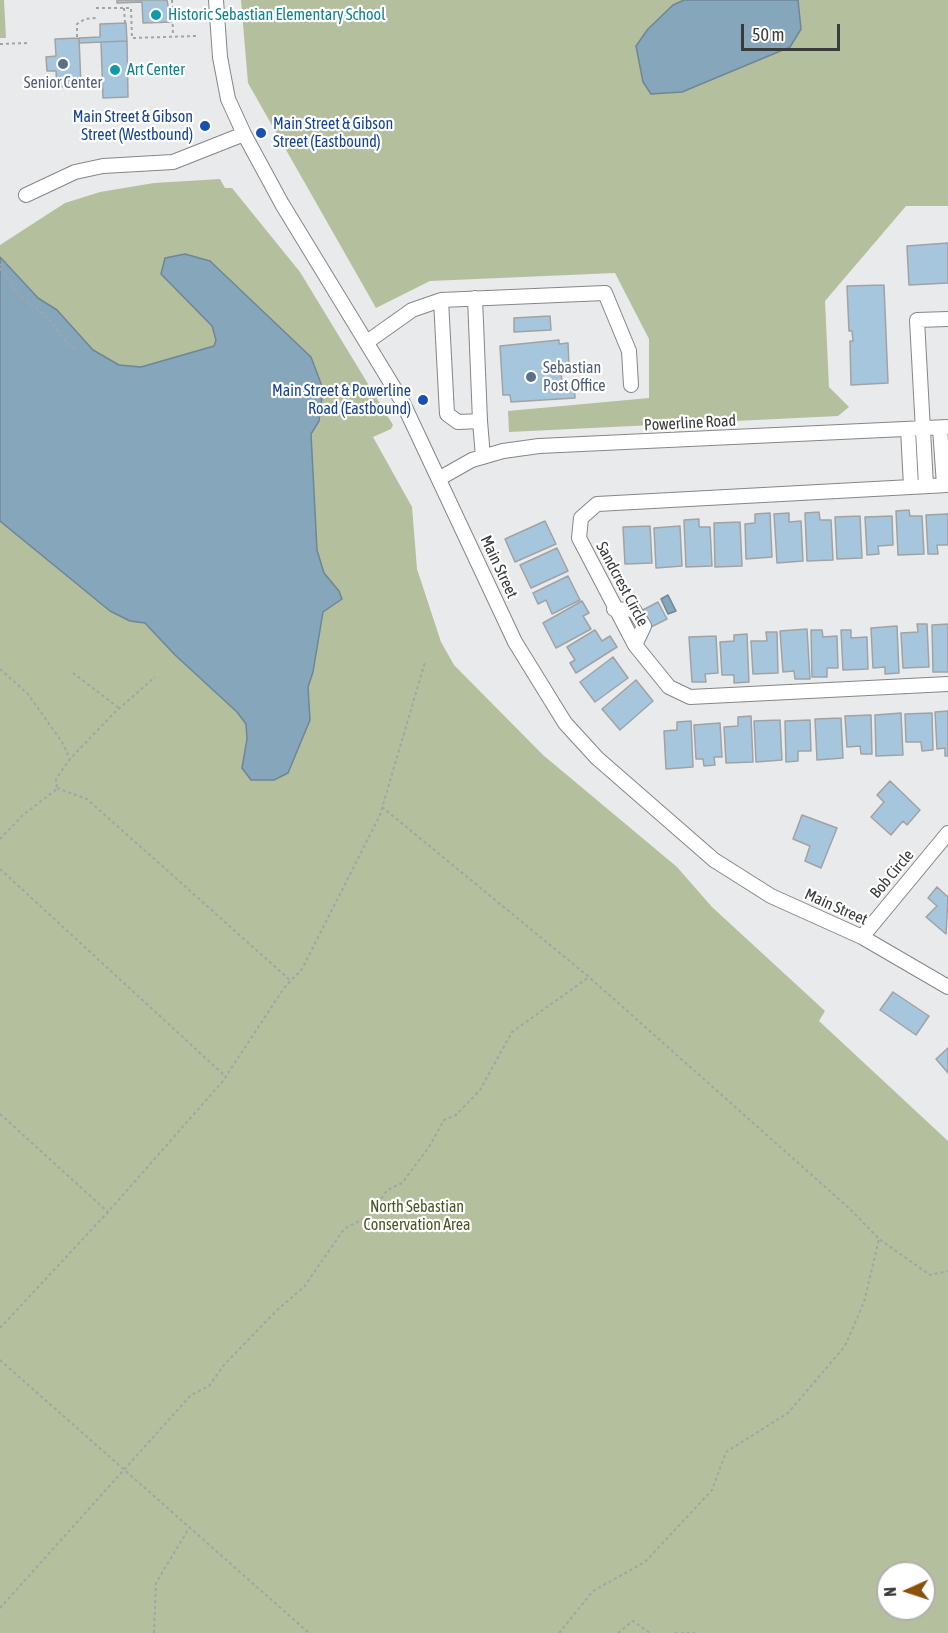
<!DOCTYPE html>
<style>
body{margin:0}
#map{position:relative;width:948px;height:1633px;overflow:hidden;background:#e9eaeb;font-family:"Asap Condensed",sans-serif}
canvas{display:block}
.north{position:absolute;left:876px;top:1561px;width:60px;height:60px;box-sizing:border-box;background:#fff;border:2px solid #b0b0b0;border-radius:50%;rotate:267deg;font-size:16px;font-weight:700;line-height:24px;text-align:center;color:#393a3a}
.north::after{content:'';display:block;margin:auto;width:21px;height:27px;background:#8b500a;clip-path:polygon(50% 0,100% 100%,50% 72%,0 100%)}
.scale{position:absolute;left:741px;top:24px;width:99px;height:27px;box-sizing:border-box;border:3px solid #393a3a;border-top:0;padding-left:8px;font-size:18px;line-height:21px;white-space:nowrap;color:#393a3a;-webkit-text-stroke:4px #fff;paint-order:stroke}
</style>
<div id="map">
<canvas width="948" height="1633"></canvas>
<div class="north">N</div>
<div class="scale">50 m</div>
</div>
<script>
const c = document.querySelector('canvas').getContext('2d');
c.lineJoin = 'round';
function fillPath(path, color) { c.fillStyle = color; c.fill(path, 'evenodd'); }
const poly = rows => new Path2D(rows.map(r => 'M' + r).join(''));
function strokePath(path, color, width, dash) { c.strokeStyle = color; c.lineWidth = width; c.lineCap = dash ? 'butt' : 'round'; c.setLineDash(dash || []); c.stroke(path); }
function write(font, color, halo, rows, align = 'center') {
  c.font = font + ' "Asap Condensed",sans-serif'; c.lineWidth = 4.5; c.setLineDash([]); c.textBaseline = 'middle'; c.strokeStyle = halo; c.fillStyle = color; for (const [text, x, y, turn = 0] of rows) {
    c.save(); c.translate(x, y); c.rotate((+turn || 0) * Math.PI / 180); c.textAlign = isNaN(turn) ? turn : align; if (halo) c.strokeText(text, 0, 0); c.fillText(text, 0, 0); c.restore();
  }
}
const green = poly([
 [0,0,4,0,6,38,0,38],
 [241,0,948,0,948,206,906,206,825,301,829,387,849,407,838,416,509,432,508,411,649,398,649,339,615,273,430,281,376,308,248,83],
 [220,179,225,188,232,188,300,272,393,425,391,429,373,437,412,507,417,569,441,642,454,665,543,755,677,867,712,907,825,1011,819,1021,948,1141,948,1633,0,1633,0,245,65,203,100,192,154,183],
 [888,1573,924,1573,924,1609,888,1609]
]);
const water = poly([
 [684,0,798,0,801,29,790,47,682,92,651,94,643,82,636,46,648,29,673,5,684,0],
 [185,254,210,261,311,357,323,389,319,421,311,434,317,550,324,573,339,591,342,599,323,612,313,672,308,687,310,720,288,773,274,780,251,780,242,768,247,739,246,724,237,712,175,655,145,623,130,621,110,611,0,521,0,257,38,298,57,310,93,350,119,365,141,367,214,346,216,340,212,326,161,274,165,258,185,254],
 [668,595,676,611,668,614,661,599,668,595]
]);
const building = poly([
 [117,0,167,0,171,22,143,23,142,2,117,3,117,0],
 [126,23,127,41,79,43,79,38,100,37,100,24,126,23],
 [79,38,81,86,57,87,56,71,47,71,46,57,56,56,55,39,79,38],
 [127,41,128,97,103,98,101,42,127,41],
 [948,243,948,283,909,285,907,246,948,243],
 [884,285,888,383,851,385,850,341,853,341,852,331,849,331,847,286,884,285],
 [550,316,551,330,514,332,514,318,550,316],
 [559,340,559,344,568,343,569,368,561,369,562,385,574,384,575,398,511,402,510,395,503,395,500,346,559,340],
 [909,510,910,516,922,516,924,554,898,555,896,511,909,510],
 [819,512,820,520,831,520,833,560,807,561,805,513,819,512],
 [770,513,772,557,746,559,745,524,755,523,755,514,770,513],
 [789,513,789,522,801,521,803,561,777,563,774,514,789,513],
 [948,514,948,545,937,545,938,554,928,554,926,515,948,514],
 [860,516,862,558,837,559,835,517,860,516],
 [892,516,893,545,878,546,879,554,867,555,865,517,892,516],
 [699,519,699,527,710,527,712,566,686,567,684,520,699,519],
 [545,521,556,544,515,562,505,539,545,521],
 [740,522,742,566,715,567,714,523,740,522],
 [650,526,652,563,625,564,623,527,650,526],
 [680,526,682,566,656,568,654,528,680,526],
 [557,548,568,571,531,588,520,565,557,548],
 [568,576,580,600,552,614,546,600,538,604,533,593,568,576],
 [582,601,589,613,583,616,591,629,556,648,543,623,582,601],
 [658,602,667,619,649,628,641,611,658,602],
 [917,624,927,624,929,667,903,668,901,633,918,632,917,624],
 [948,624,948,672,933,672,932,625,948,624],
 [897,626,899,673,885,674,885,667,873,668,871,628,897,626],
 [807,629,810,679,795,679,794,671,783,672,780,631,807,629],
 [595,630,602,641,610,636,617,647,576,673,570,663,575,660,567,647,595,630],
 [811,630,822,630,823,637,837,636,838,668,827,668,827,677,812,677,811,630],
 [841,630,851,630,851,638,867,637,868,669,843,670,841,630],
 [766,632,777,632,778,673,753,674,751,641,767,641,766,632],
 [747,634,749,682,734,683,734,675,722,675,720,642,734,641,734,635,747,634],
 [716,636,718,673,705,674,706,682,692,682,689,637,716,636],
 [613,657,628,678,595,702,580,682,613,657],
 [636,680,653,701,620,730,602,709,636,680],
 [948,711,948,756,945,756,945,748,937,749,935,712,948,711],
 [901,713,903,755,876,756,875,715,901,713],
 [932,713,933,750,922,751,921,742,906,742,905,714,932,713],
 [871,715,872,754,861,754,860,746,847,747,845,716,871,715],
 [751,716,753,762,726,763,724,727,738,726,738,717,751,716],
 [841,718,843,758,817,760,815,719,841,718],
 [780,720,782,760,756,762,754,721,780,720],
 [810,720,811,751,798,751,798,761,786,762,785,721,810,720],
 [691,721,693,767,666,769,664,731,677,730,677,722,691,721],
 [720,723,722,757,714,757,715,765,704,766,703,759,696,759,694,725,720,723],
 [890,781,920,810,907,825,903,821,891,835,871,817,884,802,877,795,890,781],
 [802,815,837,828,821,868,805,861,810,846,793,839,802,815],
 [937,887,948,897,946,934,926,917,937,906,928,898,937,887],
 [893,992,929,1016,916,1035,880,1010,893,992],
 [948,1048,948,1073,936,1059,948,1048]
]);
const path = poly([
 [172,0,173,36],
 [96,8,131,8,132,38,196,36],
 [124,8,125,23],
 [77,37,77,24,85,19,96,18],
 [0,44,28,43],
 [0,265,7,262],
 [0,268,19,295,48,318,65,341,77,351],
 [0,669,28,694,62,742,70,759],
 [73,673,119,708],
 [57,788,87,799,291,981],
 [382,807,589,977,851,1210,879,1239,930,1275,948,1271],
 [0,839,23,815,57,789,56,779,70,759,114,713,155,677],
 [0,869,225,1076],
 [0,1114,108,1212],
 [0,1328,108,1212,223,1081,284,988,302,969,380,815,425,662],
 [0,1360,309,1633],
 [0,1608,191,1395,209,1386,224,1365,277,1310,304,1287,344,1229,371,1215,387,1190,402,1183,429,1147,444,1120,456,1115,480,1090,512,1032,589,977],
 [154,1633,156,1583,189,1528],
 [559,1633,593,1591,645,1562,712,1490,726,1452,788,1413,845,1346,864,1302,879,1239],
 [618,1633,633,1621,650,1633],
 [675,1633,695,1633]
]);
const minor = poly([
 [216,0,220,57,228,99,244,134,282,204,402,401,515,642,565,723,597,758,714,860,771,896,862,937,948,987],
 [26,195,75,172,103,166,173,162,244,134],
 [475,298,480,421],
 [441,300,447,414,458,422,480,421,483,457],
 [367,342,412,310,441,300,605,293,629,351,631,385],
 [940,428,944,485],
 [908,429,911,486],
 [440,478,472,460,503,451,539,446,948,427],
 [948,485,597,504,581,518,579,538,635,645,669,687,690,697,948,684],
 [926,486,917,320,948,319],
 [614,609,634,610,644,626,635,645],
 [862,937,948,833]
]);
const markers = [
 [156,15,6,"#0f9aa8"],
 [63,64,6,"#5c6f8a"],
 [115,70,6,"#0f9aa8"],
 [205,126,6,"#1a4fb4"],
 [261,133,6,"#1a4fb4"],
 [531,377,6,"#5c6f8a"],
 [423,400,6,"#1a4fb4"]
];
const cultureNames = [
 ["Historic Sebastian Elementary School",168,15],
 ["Art Center",127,70]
];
const serviceNames = [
 ["Senior Center",63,83],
 ["Sebastian",543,368,"left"],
 ["Post Office",543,386,"left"]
];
const transitNames = [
 ["Main Street & Gibson",193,117],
 ["Street (Westbound)",193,135],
 ["Main Street & Gibson",273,124,"left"],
 ["Street (Eastbound)",273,142,"left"],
 ["Main Street & Powerline",411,391],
 ["Road (Eastbound)",411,409]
];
const streetNames = [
 ["Powerline Road",690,423,-3],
 ["Main Street",499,567,65],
 ["Sandcrest Circle",622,584,62],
 ["Bob Circle",892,874,-50],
 ["Main Street",836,907,24]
];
const parkNames = [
 ["North Sebastian",417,1207],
 ["Conservation Area",417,1225]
];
fillPath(green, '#b4bf9e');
fillPath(water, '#86a6bc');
strokePath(water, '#6f8695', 1.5);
fillPath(building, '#a6c6de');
strokePath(building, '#a1a2a3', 1.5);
strokePath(minor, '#858687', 16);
strokePath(path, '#a3a4a5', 2, [3, 3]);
strokePath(minor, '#fff', 14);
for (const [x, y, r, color] of markers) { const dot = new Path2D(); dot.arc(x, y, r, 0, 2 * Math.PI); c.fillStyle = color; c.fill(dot); strokePath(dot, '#fff', 2); }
write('16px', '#0d838f', '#fff', cultureNames, 'left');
write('16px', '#4e5e75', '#fff', serviceNames);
write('16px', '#164399', '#fff', transitNames, 'right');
write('16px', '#393a3a', '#fff', streetNames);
write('16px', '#495723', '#fff', parkNames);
</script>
